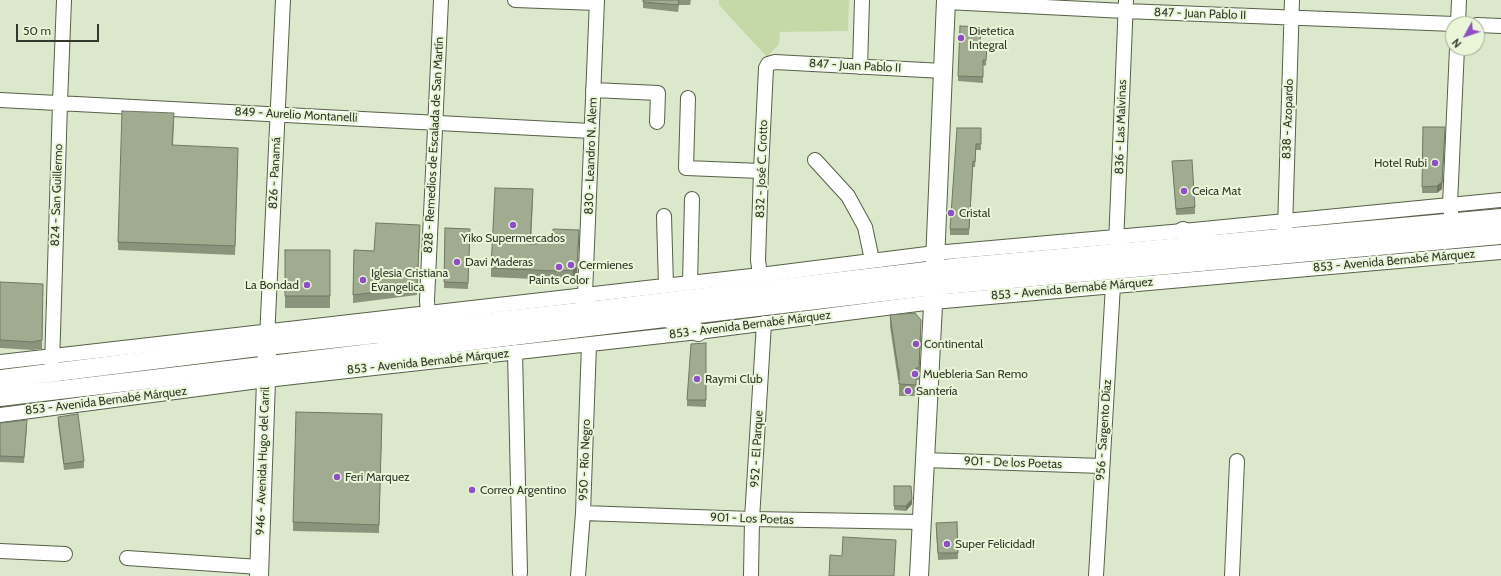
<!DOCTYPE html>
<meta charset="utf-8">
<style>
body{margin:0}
#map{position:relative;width:1501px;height:576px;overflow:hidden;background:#dce8cb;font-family:Cabin,sans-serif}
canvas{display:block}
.north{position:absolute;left:1445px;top:16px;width:40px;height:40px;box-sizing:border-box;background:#e9f6d8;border:1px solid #a0aa93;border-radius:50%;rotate:230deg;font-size:11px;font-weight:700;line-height:16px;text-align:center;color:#33382c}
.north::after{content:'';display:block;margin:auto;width:14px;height:18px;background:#8f4fc4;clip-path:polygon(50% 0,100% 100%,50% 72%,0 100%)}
.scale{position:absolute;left:16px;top:24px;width:83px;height:18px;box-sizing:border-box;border:2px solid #33382c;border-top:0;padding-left:5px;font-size:12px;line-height:14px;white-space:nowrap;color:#33382c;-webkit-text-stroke:3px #e9f6d8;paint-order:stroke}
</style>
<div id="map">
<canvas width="1501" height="576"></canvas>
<div class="north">N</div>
<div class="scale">50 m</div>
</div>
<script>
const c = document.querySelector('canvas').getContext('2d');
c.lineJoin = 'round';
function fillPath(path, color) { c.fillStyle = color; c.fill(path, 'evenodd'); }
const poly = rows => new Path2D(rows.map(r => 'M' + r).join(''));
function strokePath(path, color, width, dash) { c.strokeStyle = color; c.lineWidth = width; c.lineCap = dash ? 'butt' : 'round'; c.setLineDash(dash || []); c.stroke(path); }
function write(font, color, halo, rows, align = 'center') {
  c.font = font + ' Cabin,sans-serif'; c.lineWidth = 4; c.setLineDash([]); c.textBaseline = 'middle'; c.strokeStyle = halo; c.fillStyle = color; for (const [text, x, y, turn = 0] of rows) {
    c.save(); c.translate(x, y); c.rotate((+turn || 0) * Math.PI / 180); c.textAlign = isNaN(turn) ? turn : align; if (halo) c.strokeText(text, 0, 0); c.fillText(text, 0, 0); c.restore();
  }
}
const green = poly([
 [719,0,849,0,848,31,780,32,779,44,767,57,719,5]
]);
const minor = poly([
 [515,0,597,3],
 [946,2,1125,11,1454,24],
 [1458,24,1459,0],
 [1477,25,1501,26],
 [860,67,862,0],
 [593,90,658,93,657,122],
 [688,98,686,168,761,171],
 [0,100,591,131],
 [815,160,848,196,865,227,872,260],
 [1451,213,1450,204,1457,48],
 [664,216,666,286],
 [1285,229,1292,0],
 [1116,245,1126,0],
 [760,275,758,260,761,171,766,68,768,64,775,62,943,71],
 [690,283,692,199],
 [586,303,585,294,597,0],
 [428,314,427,300,441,0],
 [267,339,283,0],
 [515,352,520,573],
 [0,362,760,275,935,253,1183,231,1501,200],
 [52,365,60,103,64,0],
 [0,415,266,380,698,332,933,302,1501,252],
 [924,460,1102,466],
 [583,513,752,519,922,522],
 [0,551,65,554],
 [127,558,259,567],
 [578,576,583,513,589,344],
 [751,576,752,519,764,323],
 [1096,576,1113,285],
 [1232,576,1237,461]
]);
const major = poly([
 [1183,231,1210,244],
 [667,318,698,332],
 [0,379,267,346,587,311,960,267,1501,218],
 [0,397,934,286,1501,235],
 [259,576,267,353],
 [919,576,934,286,946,0]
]);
const wall = poly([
 [643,0,691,0,690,5,679,5,678,12,643,8],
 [980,45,987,45,986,66,983,65,983,83,958,81,958,76],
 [174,122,173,145,238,157,235,255,118,250,118,242],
 [1423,127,1445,134,1442,189,1437,193,1422,193],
 [981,128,981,150,976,150,975,167,973,167,969,235,950,235,950,229],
 [1172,161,1195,207,1195,214,1176,215],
 [533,198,531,244,553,243,553,229,579,238,577,275,573,278,554,280,491,277,491,268],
 [445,228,470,229,468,289,444,288],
 [420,233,417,295,353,303,354,250,374,251],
 [285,250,330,250,330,308,285,308],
 [0,282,43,292,42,349,32,350,0,348],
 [890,315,921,332,919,380,916,380,916,396,899,396,899,380,898,380,890,327],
 [706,343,706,407,687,406,687,400],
 [58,417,84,461,84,468,64,470,58,424],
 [0,423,27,427,24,463,0,462],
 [382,423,379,533,293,531,293,522],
 [894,486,912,504,906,511,894,510],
 [957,522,958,559,938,560,936,529]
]);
const shadedWall = poly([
 [1445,134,1442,189,1437,193,1437,186],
 [579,230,577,275,573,278,573,270],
 [921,320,921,332,919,380,919,368],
 [912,499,912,504,906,511,906,506]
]);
const building = poly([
 [643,0,679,0,678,5,643,2,643,0],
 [960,26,981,27,980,45,987,45,986,60,983,60,983,77,958,76,960,26],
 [122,111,174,113,172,145,238,148,235,246,118,242,122,111],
 [1423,127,1445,127,1442,182,1437,186,1422,187,1423,127],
 [957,128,981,128,981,144,976,144,975,162,973,161,969,229,950,229,957,128],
 [1192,160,1195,207,1176,209,1172,161,1192,160],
 [495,188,533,189,530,244,553,243,553,229,579,230,577,267,573,270,554,271,491,268,495,188],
 [376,223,420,225,417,287,353,295,354,250,374,251,376,223],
 [445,228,470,229,468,283,444,282,445,228],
 [285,250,330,250,330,296,285,296,285,250],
 [0,282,43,284,42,340,32,342,0,340,0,282],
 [915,313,921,320,919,368,916,368,916,385,899,384,899,369,898,369,890,315,915,313],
 [706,343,706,400,687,400,691,344,706,343],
 [296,412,382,414,379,525,293,522,296,412],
 [78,414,84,461,64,464,58,417,78,414],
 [27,420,24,457,0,456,0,423,27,420],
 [894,486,911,486,912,499,906,506,894,506,894,486],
 [957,522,958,553,938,553,936,523,957,522],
 [843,537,896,540,894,576,829,576,830,555,842,556,843,537]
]);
const markers = [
 [961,38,4,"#8f4fc4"],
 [1435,163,4,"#8f4fc4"],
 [1184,191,4,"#8f4fc4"],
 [951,213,4,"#8f4fc4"],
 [513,225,4,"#8f4fc4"],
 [457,262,4,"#8f4fc4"],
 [571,265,4,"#8f4fc4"],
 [559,267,4,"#8f4fc4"],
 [363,280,4,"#8f4fc4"],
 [307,285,4,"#8f4fc4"],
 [916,344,4,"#8f4fc4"],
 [915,374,4,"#8f4fc4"],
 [697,379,4,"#8f4fc4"],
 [908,391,4,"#8f4fc4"],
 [337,477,4,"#8f4fc4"],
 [472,490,4,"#8f4fc4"],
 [947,544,4,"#8f4fc4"]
];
const streetNames = [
 ["847 - Juan Pablo II",1200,14,2],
 ["847 - Juan Pablo II",855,66,3],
 ["849 - Aurelio Montanelli",296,115,3],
 ["838 - Azopardo",1288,119,-88],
 ["836 - Las Malvinas",1121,127,-88],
 ["828 - Remedios de Escalada de San Martín",434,145,-87],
 ["830 - Leandro N. Alem",591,156,-88],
 ["832 - José C. Crotto",762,169,-88],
 ["826 - Panamá",275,173,-87],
 ["824 - San Guillermo",57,195,-88],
 ["853 - Avenida Bernabé Márquez",1394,261,-5],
 ["853 - Avenida Bernabé Márquez",1072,289,-5],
 ["853 - Avenida Bernabé Márquez",750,325,-7],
 ["853 - Avenida Bernabé Márquez",428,362,-6],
 ["853 - Avenida Bernabé Márquez",106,401,-7],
 ["956 - Sargento Díaz",1104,430,-86],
 ["952 - El Parque",757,449,-87],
 ["950 - Río Negro",585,460,-88],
 ["946 - Avenida Hugo del Carril",263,461,-88],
 ["901 - De los Poetas",1013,463,2],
 ["901 - Los Poetas",752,519,2]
];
const poiNames = [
 ["Dietetica",969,31],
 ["Integral",969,45],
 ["Hotel Rubi",1427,163,"right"],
 ["Ceica Mat",1192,191],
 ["Cristal",959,213],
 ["Yiko Supermercados",513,238,"center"],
 ["Davi Maderas",465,262],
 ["Cermienes",579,265],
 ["Iglesia Cristiana",371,273],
 ["Evangelica",371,287],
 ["Paints Color",559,280,"center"],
 ["La Bondad",299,285,"right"],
 ["Continental",924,344],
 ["Muebleria San Remo",923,374],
 ["Raymi Club",705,379],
 ["Santería",916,391],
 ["Feri Marquez",345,477],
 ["Correo Argentino",480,490],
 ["Super Felicidad!",955,544]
];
fillPath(green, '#c5d9a8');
strokePath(minor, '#566047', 16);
strokePath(major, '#566047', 20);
strokePath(minor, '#fff', 14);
strokePath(major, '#fff', 18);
fillPath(wall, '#8a937c');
fillPath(shadedWall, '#707865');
fillPath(building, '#a0ab90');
strokePath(building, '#707865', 1);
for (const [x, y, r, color] of markers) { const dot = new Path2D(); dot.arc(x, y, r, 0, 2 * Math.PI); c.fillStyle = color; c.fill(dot); strokePath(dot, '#e9f6d8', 1.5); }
write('12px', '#33382c', '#e9f6d8', streetNames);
write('12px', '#33382c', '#e9f6d8', poiNames, 'left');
</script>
